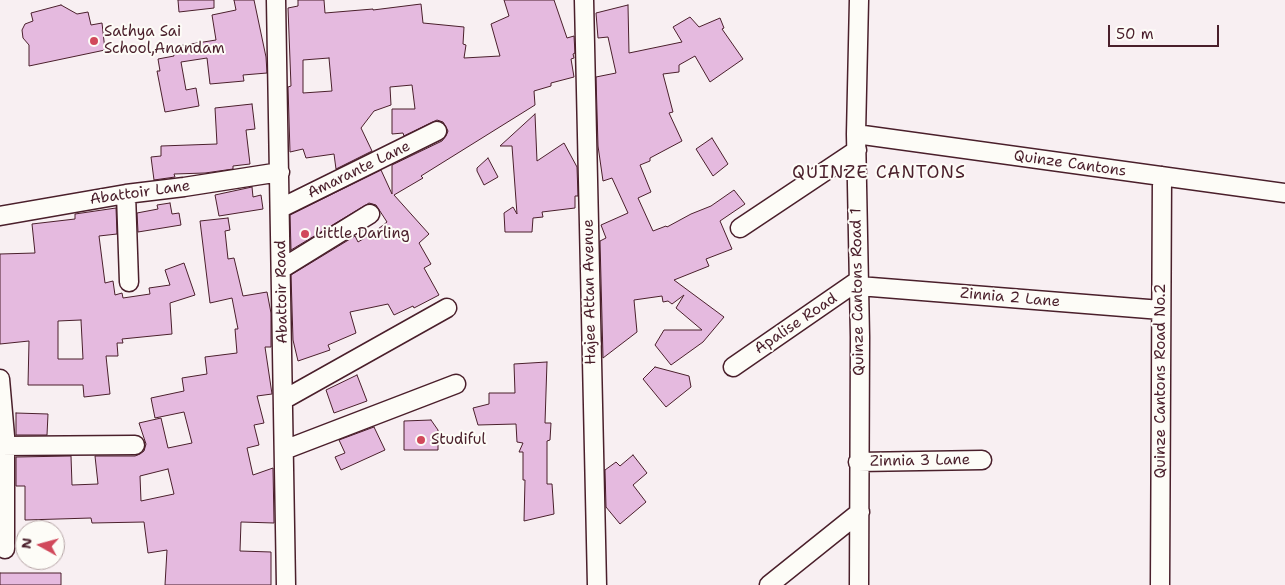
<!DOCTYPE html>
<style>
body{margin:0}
#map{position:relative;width:1285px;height:585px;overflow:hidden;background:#f8eff2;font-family:"Shantell Sans",sans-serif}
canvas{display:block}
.north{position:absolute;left:15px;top:520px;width:50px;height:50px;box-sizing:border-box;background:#fdfcf7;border:1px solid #b5a4a5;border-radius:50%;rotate:277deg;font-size:14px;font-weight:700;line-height:20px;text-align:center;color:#4a1f2b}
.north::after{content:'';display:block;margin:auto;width:18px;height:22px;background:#d1495b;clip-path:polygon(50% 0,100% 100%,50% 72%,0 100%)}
.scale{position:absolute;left:1108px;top:25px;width:111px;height:22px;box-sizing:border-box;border:2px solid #4a1f2b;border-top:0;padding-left:6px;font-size:15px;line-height:18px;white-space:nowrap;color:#4a1f2b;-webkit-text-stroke:4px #fdfcf7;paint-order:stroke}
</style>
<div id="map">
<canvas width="1285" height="585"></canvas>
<div class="north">N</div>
<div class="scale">50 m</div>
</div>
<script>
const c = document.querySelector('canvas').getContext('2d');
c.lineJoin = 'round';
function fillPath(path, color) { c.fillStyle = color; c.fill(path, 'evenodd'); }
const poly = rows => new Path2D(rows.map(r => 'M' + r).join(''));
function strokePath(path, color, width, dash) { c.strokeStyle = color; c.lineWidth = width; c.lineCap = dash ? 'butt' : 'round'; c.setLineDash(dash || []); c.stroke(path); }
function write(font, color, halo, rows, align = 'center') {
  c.font = font + ' "Shantell Sans",sans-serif'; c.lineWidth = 4; c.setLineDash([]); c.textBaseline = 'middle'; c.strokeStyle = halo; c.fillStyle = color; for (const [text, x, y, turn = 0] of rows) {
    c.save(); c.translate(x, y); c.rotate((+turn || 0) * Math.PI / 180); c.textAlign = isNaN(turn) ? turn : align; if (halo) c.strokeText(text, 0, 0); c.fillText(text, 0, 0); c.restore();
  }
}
const building = poly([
 [178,0,214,0,214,8,179,12,178,0],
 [234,0,254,0,266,57,267,73,243,75,244,81,210,84,207,58,181,62,186,90,196,88,199,106,165,112,157,71,160,71,158,59,174,56,172,47,216,40,212,15,236,10,234,0],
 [298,0,324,0,325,13,373,9,373,10,421,4,423,23,464,27,463,44,466,45,464,58,500,56,491,24,509,16,504,0,554,0,567,38,574,36,575,53,573,54,574,58,571,59,574,77,551,83,551,86,534,91,535,105,421,176,423,178,394,195,429,234,419,243,431,264,424,268,439,295,414,308,413,306,394,315,388,304,350,312,356,333,328,345,330,350,298,361,293,340,291,275,355,236,358,242,373,233,387,222,376,205,369,203,291,250,290,215,381,170,392,194,392,165,442,141,446,136,448,131,443,122,437,120,404,136,403,133,392,134,392,109,415,109,412,85,390,87,391,105,374,111,361,128,372,151,336,169,334,154,306,158,303,149,290,152,288,87,291,86,288,8,298,6,298,0],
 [329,58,332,91,303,93,303,60,329,58],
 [61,5,77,14,88,12,91,25,102,23,105,50,29,66,29,45,23,38,22,30,25,24,33,21,31,13,61,5],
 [628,5,629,53,682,42,673,27,690,17,699,27,720,18,724,28,722,29,743,59,710,82,695,56,679,65,679,72,663,74,673,112,669,113,682,141,650,158,650,161,640,165,651,192,638,198,653,231,666,226,667,227,691,214,711,206,734,190,745,204,720,221,732,249,706,259,709,266,674,280,724,317,703,342,671,365,655,345,664,330,702,330,676,308,684,295,672,304,668,301,663,302,662,296,634,300,637,332,603,358,600,241,606,238,601,225,628,213,612,178,603,181,598,146,596,77,616,73,608,37,598,38,596,13,628,5],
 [252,104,255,129,246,130,250,164,233,166,233,169,205,173,174,174,175,177,154,180,151,157,161,156,161,146,217,144,215,108,252,104],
 [535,114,537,161,564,143,577,167,578,196,575,196,575,208,542,212,543,217,533,218,532,232,505,232,504,213,513,207,517,214,512,146,500,146,535,114],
 [712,138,728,164,713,176,696,149,712,138],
 [488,158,498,177,484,185,477,171,477,168,488,158],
 [252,187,253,197,261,195,263,209,219,216,215,195,252,187],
 [170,203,172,214,179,213,181,225,138,232,137,213,158,209,157,205,170,203],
 [116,208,117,234,99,236,105,283,113,281,115,295,122,293,123,298,150,294,149,288,170,285,165,270,184,263,195,295,170,303,172,334,122,339,123,343,117,343,118,356,106,356,110,394,84,397,83,385,28,385,29,341,0,344,0,254,35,253,32,224,75,219,75,214,116,208],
 [81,320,83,359,58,359,58,321,81,320],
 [228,218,230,230,225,231,228,259,234,258,243,296,267,292,271,313,271,347,265,347,272,394,257,396,264,423,254,425,259,445,247,448,253,475,273,468,274,523,241,522,240,551,271,552,271,585,165,585,167,550,148,553,144,522,92,523,91,518,25,520,25,486,16,486,16,457,71,456,72,485,98,484,95,456,135,456,140,454,144,451,146,444,139,423,161,418,168,448,192,443,184,412,155,418,151,398,184,391,182,378,207,374,205,357,237,353,235,329,238,329,232,298,210,303,200,221,228,218],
 [168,469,174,494,141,501,140,476,168,469],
 [547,362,545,423,551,423,550,440,547,441,547,484,552,484,554,514,524,521,525,480,523,480,523,452,519,452,523,443,517,442,516,424,478,425,473,408,489,404,489,393,515,393,514,364,547,362],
 [655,367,689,376,691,387,666,407,643,379,655,367],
 [357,375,367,401,334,413,326,390,357,375],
 [16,413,48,414,47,435,16,435,16,413],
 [431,420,438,430,438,450,404,450,404,421,431,420],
 [374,427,385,450,341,470,335,457,345,453,339,440,374,427],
 [633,455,647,473,633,485,646,502,620,524,606,507,605,470,616,462,620,466,633,455],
 [0,573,61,573,61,585,0,585,0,573]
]);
const minor = poly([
 [276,0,286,585],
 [584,0,597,585],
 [859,0,856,134,860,337,859,585],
 [856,134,1285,193],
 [126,194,129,282],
 [281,208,437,131],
 [0,216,126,194,184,187,280,172],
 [740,228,857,150],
 [281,269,370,214],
 [859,286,1161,310],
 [733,367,859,280],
 [0,379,5,436,5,549],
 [283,400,447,308],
 [0,446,135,445],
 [284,450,456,384],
 [858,462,982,460],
 [769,585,860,512],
 [1160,585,1162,176]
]);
const markers = [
 [94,41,5,"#d1495b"],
 [305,234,5,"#d1495b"],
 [421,440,5,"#d1495b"]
];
const poiNames = [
 ["Sathya Sai",104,32],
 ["School,Anandam",104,49],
 ["Little Darling",315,234],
 ["Studiful",431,440]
];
const streetNames = [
 ["Quinze Cantons",1070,164,8],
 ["Amarante Lane",359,170,-26],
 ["Abattoir Lane",140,193,-8],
 ["Abattoir Road",282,292,-91],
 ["Hajee Attan Avenue",590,292,-91],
 ["Quinze Cantons Road 1",858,292,-91],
 ["Zinnia 2 Lane",1010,298,5],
 ["Apalise Road",796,324,-34],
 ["Quinze Cantons Road No.2",1161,381,-90],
 ["Zinnia 3 Lane",920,461,-1]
];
const quarterNames = [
 ["QUINZE CANTONS",879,173]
];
fillPath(building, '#e5badf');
strokePath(building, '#4a1f2b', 1);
strokePath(minor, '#4a1f2b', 21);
strokePath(minor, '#fdfcf7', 18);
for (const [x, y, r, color] of markers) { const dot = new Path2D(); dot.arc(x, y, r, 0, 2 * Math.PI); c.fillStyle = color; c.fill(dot); strokePath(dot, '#fdfcf7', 2); }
write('15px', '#4a1f2b', '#fdfcf7', poiNames, 'left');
write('15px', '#4a1f2b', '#fdfcf7', streetNames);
c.letterSpacing = '1px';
write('18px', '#4a1f2b', '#fdfcf7', quarterNames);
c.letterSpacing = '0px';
</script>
